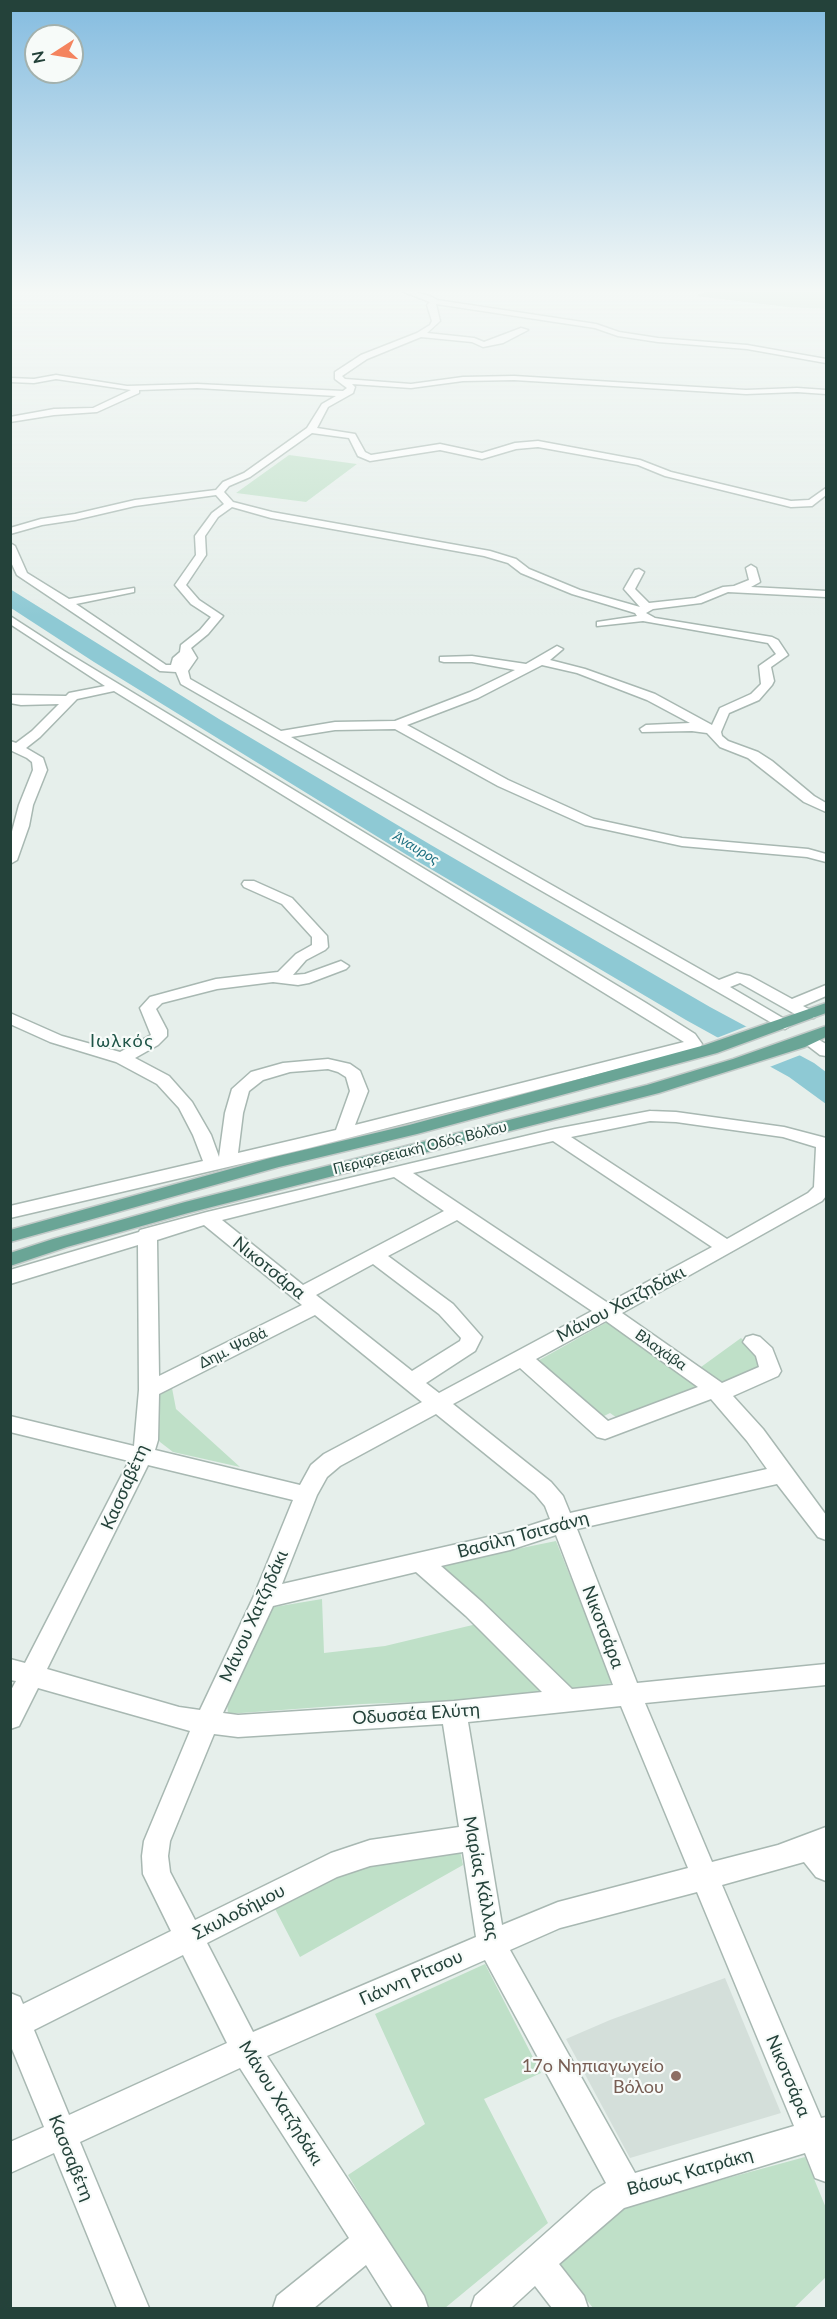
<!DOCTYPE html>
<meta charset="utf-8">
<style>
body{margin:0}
#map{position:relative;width:837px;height:2319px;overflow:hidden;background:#e6efeb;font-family:Lato,sans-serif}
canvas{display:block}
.frame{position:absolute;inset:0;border:12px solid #24423a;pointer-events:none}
.north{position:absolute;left:24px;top:24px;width:60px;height:60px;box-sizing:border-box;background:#f7fbf9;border:2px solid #a3b1ad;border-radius:50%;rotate:258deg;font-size:16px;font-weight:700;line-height:24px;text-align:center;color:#24423a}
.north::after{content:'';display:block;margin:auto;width:21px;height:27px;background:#f4845f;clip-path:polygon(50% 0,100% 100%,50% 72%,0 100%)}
</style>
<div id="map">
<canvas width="837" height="2319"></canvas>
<div class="frame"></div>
<div class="north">N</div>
</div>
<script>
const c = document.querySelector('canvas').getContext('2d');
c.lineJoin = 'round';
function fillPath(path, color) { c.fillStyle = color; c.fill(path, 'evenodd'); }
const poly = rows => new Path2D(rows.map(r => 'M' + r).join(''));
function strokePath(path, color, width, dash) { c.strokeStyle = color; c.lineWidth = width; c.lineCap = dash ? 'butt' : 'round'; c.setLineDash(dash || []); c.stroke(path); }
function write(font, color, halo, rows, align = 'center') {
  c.font = font + ' Lato,sans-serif'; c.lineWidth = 4.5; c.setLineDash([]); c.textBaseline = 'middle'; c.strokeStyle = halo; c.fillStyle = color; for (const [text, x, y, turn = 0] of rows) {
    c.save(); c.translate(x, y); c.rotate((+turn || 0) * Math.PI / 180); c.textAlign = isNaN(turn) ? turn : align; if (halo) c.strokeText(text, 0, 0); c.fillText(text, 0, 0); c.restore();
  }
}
const built = poly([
 [725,1978,781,2113,630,2158,566,2039,610,2020]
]);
const green = poly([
 [706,292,826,292,826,309,787,307,696,296],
 [289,455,357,464,306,502,236,493],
 [609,1321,704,1389,620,1420,610,1413,598,1419,534,1363],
 [741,1338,760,1355,765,1370,725,1387,701,1367],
 [172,1388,176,1409,240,1467,173,1452,160,1442,155,1433,158,1394],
 [556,1541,613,1683,565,1691,433,1566],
 [322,1599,324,1653,385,1646,481,1623,550,1693,480,1700,362,1704,228,1714,227,1702,268,1608],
 [459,1846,463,1865,300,1957,273,1905,330,1874],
 [485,1964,541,2073,484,2099,548,2223,445,2308,428,2308,348,2175,425,2124,375,2014],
 [805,2157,826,2208,826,2277,794,2308,593,2308,558,2264,621,2207]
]);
const water = poly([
 [10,589,219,719,431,845,710,1007,814,1063,826,1072,826,1104,789,1077,686,1020,407,855,94,662,11,608]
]);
const pier = poly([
 [750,1025,803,1054,767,1068,714,1039]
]);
const minor = poly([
 [404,292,416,292,432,297,437,300,596,324,619,332,658,338,747,345,826,359,826,363,747,349,658,342,618,336,595,328,436,304,440,321,427,333,474,338,484,342,521,328,528,330,503,343,483,347,472,342,421,337,367,359,342,376,345,379,411,384,463,377,514,376,746,390,797,388,826,390,826,394,797,392,746,394,514,380,463,381,411,388,352,384,355,387,353,393,328,407,317,428,355,434,365,452,371,455,440,444,482,453,515,443,538,441,640,460,671,472,791,501,809,500,826,488,826,495,812,506,791,507,665,476,638,465,538,447,516,449,482,459,440,450,370,461,358,456,349,438,312,433,250,477,229,486,224,492,233,502,272,512,490,551,516,559,529,569,580,590,640,607,624,589,635,570,639,569,644,572,635,589,649,603,695,598,723,587,734,586,749,580,746,568,751,565,756,568,760,582,751,587,826,591,826,597,728,592,701,603,653,609,646,613,655,618,772,637,778,640,788,655,771,667,774,681,772,685,759,700,729,713,721,732,722,736,728,741,758,752,772,761,814,796,826,803,826,812,804,802,748,758,720,747,707,733,692,731,642,732,640,729,646,725,690,723,647,700,577,673,542,665,478,698,407,725,508,780,594,819,682,838,808,849,826,854,826,862,807,857,682,846,585,825,498,786,395,729,335,730,291,737,719,980,737,973,750,976,792,999,826,985,826,996,803,1006,814,1012,816,1015,814,1018,802,1018,740,983,730,987,793,1024,785,1029,779,1027,181,684,176,672,160,671,17,575,10,560,10,543,15,546,27,573,69,599,134,588,134,592,76,604,166,665,171,665,173,658,180,652,181,645,200,630,211,617,191,604,175,585,196,555,195,536,212,513,224,504,216,495,135,506,75,520,42,525,10,534,10,528,41,519,75,514,135,500,216,490,223,482,244,473,307,428,322,404,336,396,197,388,139,390,139,393,97,412,54,415,10,422,10,417,54,409,93,408,131,390,56,379,34,383,10,382,10,378,34,379,56,375,127,386,197,384,343,391,347,388,335,379,335,372,361,355,417,333,430,325,432,321,427,305,430,302,404,292],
 [232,507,271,518,484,556,508,563,521,573,572,594,635,613,637,616,597,622,597,626,643,621,768,643,776,654,759,666,761,684,751,694,720,708,712,725,655,694,585,669,550,660,563,649,557,646,526,664,472,656,440,657,440,661,444,662,472,662,515,670,470,692,395,721,335,722,281,731,190,679,188,671,197,658,191,648,208,634,223,616,199,600,186,585,206,555,205,536,218,517,232,507],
 [10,616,64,651,646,1003,695,1034,702,1044,700,1048,309,1148,10,1218,10,1206,203,1161,193,1135,179,1108,157,1084,116,1062,50,1042,10,1024,10,1013,62,1036,120,1052,151,1035,140,1008,150,997,216,979,278,972,296,954,312,945,312,937,282,904,244,887,242,884,244,881,254,881,292,898,327,936,328,947,325,950,306,960,293,975,305,974,341,961,349,966,346,969,309,983,298,985,273,982,217,989,162,1003,156,1009,167,1030,167,1036,158,1045,135,1058,169,1076,192,1102,211,1135,219,1157,225,1113,232,1089,251,1072,283,1063,328,1059,350,1064,360,1071,368,1091,355,1125,684,1042,114,691,77,699,40,737,26,748,43,758,47,770,33,805,29,826,17,860,10,864,10,839,19,805,33,770,32,762,27,758,10,750,10,741,16,743,32,731,59,704,21,705,10,703,10,695,66,696,69,693,105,686,10,624,10,616],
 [328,1069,338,1072,346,1077,350,1091,336,1130,238,1153,243,1113,249,1091,263,1080,290,1072,328,1069],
 [809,1034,826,1044,826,1056,820,1055,803,1042,801,1039,809,1034],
 [650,1111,676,1112,784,1127,826,1138,826,1196,822,1201,622,1313,722,1383,759,1367,756,1356,743,1342,746,1337,753,1335,760,1337,772,1348,781,1371,778,1376,733,1396,763,1429,826,1515,826,1540,818,1537,777,1484,577,1529,637,1683,826,1664,826,1685,645,1703,712,1862,778,1845,826,1827,826,1881,816,1877,804,1862,722,1885,821,2118,826,2117,826,2182,815,2178,805,2153,624,2208,559,2264,584,2296,588,2308,552,2308,535,2286,511,2308,471,2308,475,2296,593,2191,606,2183,485,1960,267,2056,424,2296,428,2308,393,2308,366,2265,314,2308,273,2308,277,2296,349,2238,240,2068,80,2142,149,2308,117,2308,54,2153,10,2173,10,2142,44,2127,10,2044,10,1993,20,1997,23,2004,171,1931,143,1874,142,1856,144,1841,190,1731,38,1688,19,1726,10,1729,10,1692,16,1681,10,1680,10,1659,25,1663,129,1461,10,1432,10,1416,134,1446,139,1390,138,1245,10,1284,10,1270,139,1232,140,1230,207,1212,555,1129,650,1111],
 [650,1121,676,1122,783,1137,816,1147,814,1187,808,1193,727,1239,571,1137,650,1121],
 [553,1141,712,1247,608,1303,413,1173,553,1141],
 [394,1177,444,1211,303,1285,222,1220,394,1177],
 [457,1220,592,1311,439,1393,426,1383,475,1351,482,1337,453,1304,388,1256,457,1220],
 [204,1225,302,1305,159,1376,157,1240,204,1225],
 [373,1264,439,1314,461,1338,460,1341,412,1371,316,1295,373,1264],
 [315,1315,422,1402,324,1454,311,1465,300,1485,155,1450,158,1440,159,1394,315,1315],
 [606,1321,698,1387,608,1421,536,1359,606,1321],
 [520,1368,597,1437,605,1439,711,1399,747,1441,767,1469,570,1513,563,1496,551,1482,453,1404,520,1368],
 [436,1414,535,1494,545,1506,550,1519,510,1532,282,1584,317,1495,327,1477,340,1466,436,1414],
 [148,1465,293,1500,253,1598,200,1710,179,1707,47,1669,148,1465],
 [556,1535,613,1685,572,1689,482,1602,441,1566,510,1550,556,1535],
 [416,1572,466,1616,542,1692,454,1701,238,1715,223,1713,273,1606,416,1572],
 [621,1706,688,1868,558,1902,502,1925,468,1722,621,1706],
 [443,1724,459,1827,370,1840,331,1853,195,1920,170,1872,168,1856,170,1841,214,1734,238,1737,443,1724],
 [463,1852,476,1937,253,2032,207,1943,337,1877,370,1866,463,1852],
 [697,1892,794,2126,635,2173,510,1950,560,1928,697,1892],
 [183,1955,227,2043,69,2115,34,2030,183,1955]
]);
const major = poly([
 [826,1003,826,1013,717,1053,417,1134,279,1167,10,1242,10,1230,270,1158,409,1125,705,1045,826,1003],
 [826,1026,826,1037,805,1047,659,1093,188,1213,67,1247,10,1266,10,1253,53,1239,185,1202,647,1085,733,1059,826,1026]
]);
const markers = [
 [676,2076,6,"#8d6e63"]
];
const farWaternames = [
 ["Άναυρος",416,848,31]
];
const streetNames = [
 ["Περιφερειακή Οδός Βόλου",420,1148,-14],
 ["Δημ. Ψαθά",233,1348,-26],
 ["Βλαχάβα",661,1350,35]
];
const quarterNames = [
 ["Ιωλκός",122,1041]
];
const nearStreetnames = [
 ["Νικοτσάρα",269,1268,39],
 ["Μάνου Χατζηδάκι",621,1304,-28],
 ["Κασσαβέτη",125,1487,-66],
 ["Βασίλη Τσιτσάνη",523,1535,-15],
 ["Μάνου Χατζηδάκι",254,1616,-66],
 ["Νικοτσάρα",603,1627,69],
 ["Οδυσσέα Ελύτη",416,1714,-4],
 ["Μαρίας Κάλλας",481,1878,79],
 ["Σκυλοδήμου",239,1912,-27],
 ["Γιάννη Ρίτσου",411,1978,-24],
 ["Νικοτσάρα",788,2076,67],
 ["Μάνου Χατζηδάκι",281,2103,58],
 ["Κασσαβέτη",71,2158,68],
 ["Βάσως Κατράκη",690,2172,-16]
];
const nearEducationnames = [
 ["17ο Νηπιαγωγείο",664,2066],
 ["Βόλου",664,2087]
];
fillPath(built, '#d4dfda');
fillPath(green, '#bfe0c8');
fillPath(water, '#8ec9d4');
fillPath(pier, '#e6efeb');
strokePath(minor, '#a8b8b2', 3);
strokePath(major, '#c2cac8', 3);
fillPath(minor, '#fff');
fillPath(major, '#6aa596');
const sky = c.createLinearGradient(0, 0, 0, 617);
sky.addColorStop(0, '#84bce0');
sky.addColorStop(0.47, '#f4f8f6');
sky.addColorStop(1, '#f4f8f600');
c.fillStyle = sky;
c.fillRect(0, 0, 837, 617);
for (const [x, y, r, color] of markers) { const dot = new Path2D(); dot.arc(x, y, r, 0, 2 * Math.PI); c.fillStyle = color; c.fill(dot); strokePath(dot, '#f7fbf9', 2); }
write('italic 14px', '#1c6f80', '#f7fbf9', farWaternames);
write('15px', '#24423a', '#f7fbf9', streetNames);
c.letterSpacing = '1.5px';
write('18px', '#1f5548', '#f7fbf9', quarterNames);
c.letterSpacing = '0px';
write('18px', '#24423a', '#f7fbf9', nearStreetnames);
write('18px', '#785e54', '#f7fbf9', nearEducationnames, 'right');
</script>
